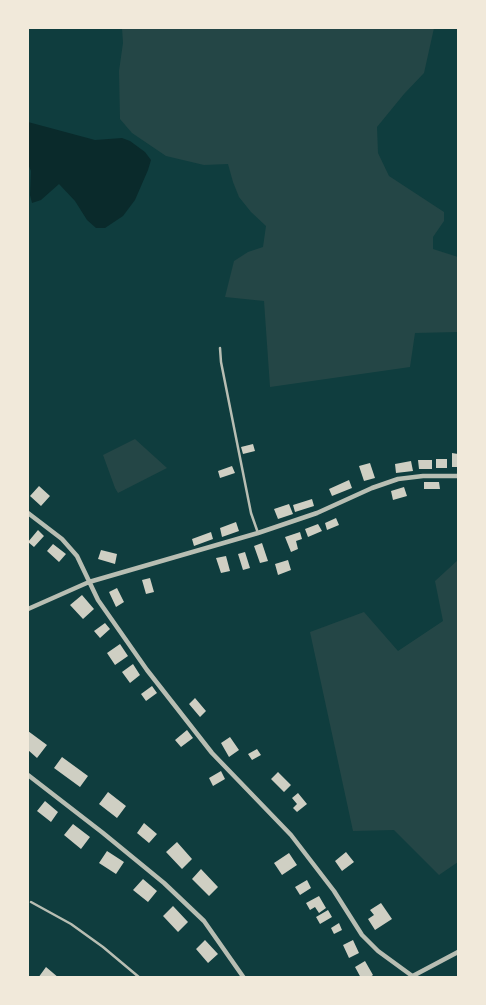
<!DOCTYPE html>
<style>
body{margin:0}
#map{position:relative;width:486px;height:1005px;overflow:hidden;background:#0f3d3e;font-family:Commissioner,sans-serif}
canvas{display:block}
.frame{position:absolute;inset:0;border:29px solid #f1e9da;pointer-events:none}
</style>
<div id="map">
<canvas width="486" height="1005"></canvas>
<div class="frame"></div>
</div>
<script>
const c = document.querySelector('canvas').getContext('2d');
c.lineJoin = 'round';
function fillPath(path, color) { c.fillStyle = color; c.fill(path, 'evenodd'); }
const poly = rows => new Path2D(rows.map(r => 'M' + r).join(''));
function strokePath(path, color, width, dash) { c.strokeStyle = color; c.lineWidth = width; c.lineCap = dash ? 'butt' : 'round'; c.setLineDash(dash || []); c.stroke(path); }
const green = poly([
 [122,28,434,28,424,73,404,94,377,127,378,153,389,176,444,212,444,221,433,237,433,249,458,257,458,336,458,332,415,333,410,367,270,387,264,301,225,297,234,261,248,252,263,247,266,226,251,212,239,197,233,182,228,164,204,165,166,156,132,133,120,119,119,71,123,43],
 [135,439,167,468,118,493,115,488,103,455],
 [458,560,458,862,439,875,394,830,353,831,310,632,364,612,398,651,443,621,435,581]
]);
const water = poly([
 [28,122,95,140,122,138,130,141,145,152,151,160,148,170,135,200,123,216,105,228,96,228,87,220,75,201,59,184,41,200,32,203,30,195,31,171,28,164]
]);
const building = poly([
 [253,444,255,451,243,454,241,447],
 [452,453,458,454,458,467,452,467],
 [436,459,447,459,447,468,436,468],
 [418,460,432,460,432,469,419,469],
 [411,461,413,471,396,473,395,464],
 [370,463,375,478,364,481,359,466],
 [232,466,235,473,220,478,218,471],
 [349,480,352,488,332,496,329,489],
 [424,482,439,482,440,489,424,489],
 [39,486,50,496,41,506,30,496],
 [404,487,407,496,393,500,391,491],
 [312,499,314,506,295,512,293,505],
 [289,504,293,514,278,519,274,509],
 [336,518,339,525,327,530,325,523],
 [236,522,239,531,222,537,220,528],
 [318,524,322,531,308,537,305,529],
 [38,530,44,536,34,547,28,542],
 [211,532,213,539,194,546,192,539],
 [300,532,302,539,296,541,298,549,291,552,285,537],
 [262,543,268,561,260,563,254,546],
 [53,544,66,554,59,562,47,551],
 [101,550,117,554,115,564,98,559],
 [245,552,250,568,243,570,238,554],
 [226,556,230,571,221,573,216,558],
 [288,560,291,570,278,575,275,564],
 [150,578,154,592,146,594,142,580],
 [117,588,124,602,116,607,109,592],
 [82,595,94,609,83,619,70,605],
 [105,623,110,629,100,638,94,631],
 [120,644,128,656,115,665,107,653],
 [133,664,140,675,130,683,122,672],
 [152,686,157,693,146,701,141,694],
 [195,698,206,711,200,717,189,704],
 [187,730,193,738,181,747,175,740],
 [28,731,47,745,37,758,28,750],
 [230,737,239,750,229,757,221,743],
 [257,749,261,755,252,760,248,754],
 [62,757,88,776,80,787,54,768],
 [221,771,225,779,213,786,209,778],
 [278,772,291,785,284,792,271,779],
 [108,792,126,806,117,818,99,804],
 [298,793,307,804,297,812,293,808,297,804,292,798],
 [45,801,58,812,51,822,37,811],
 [144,823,157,834,149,843,137,833],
 [73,824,90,837,81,849,64,835],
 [177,842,192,859,182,869,166,852],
 [107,851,124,862,116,874,99,863],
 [346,852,354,862,342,871,335,861],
 [289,853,297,865,282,875,274,863],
 [201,869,218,887,209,896,192,879],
 [143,879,157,891,148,902,133,890],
 [307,880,311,888,300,895,295,887],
 [319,896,326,908,319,913,315,907,310,910,306,903],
 [381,903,392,919,375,930,368,919,374,915,370,910],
 [173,906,188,922,178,932,163,916],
 [328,910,332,917,320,924,316,917],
 [339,923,342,930,334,934,331,928],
 [205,940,218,954,208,963,196,949],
 [353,940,359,953,349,958,343,945],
 [365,961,373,975,369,978,361,978,355,967],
 [46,967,59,978,38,978]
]);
const service = poly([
 [220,348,221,362,251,513,258,533],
 [31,902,71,924,103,947,140,978]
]);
const minor = poly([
 [28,513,62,539,77,556,98,600,147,670,212,753,291,835,334,891,362,935,378,951,415,978],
 [28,609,89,582,258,533,317,513,372,488,398,479,423,476,458,476],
 [28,775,103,833,164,883,204,921,244,978],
 [409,978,458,952]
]);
fillPath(green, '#244646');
fillPath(water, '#0a2a2b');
fillPath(building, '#cfcfc3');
strokePath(service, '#b8beb3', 2.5);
strokePath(minor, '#b8beb3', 4.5);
</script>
